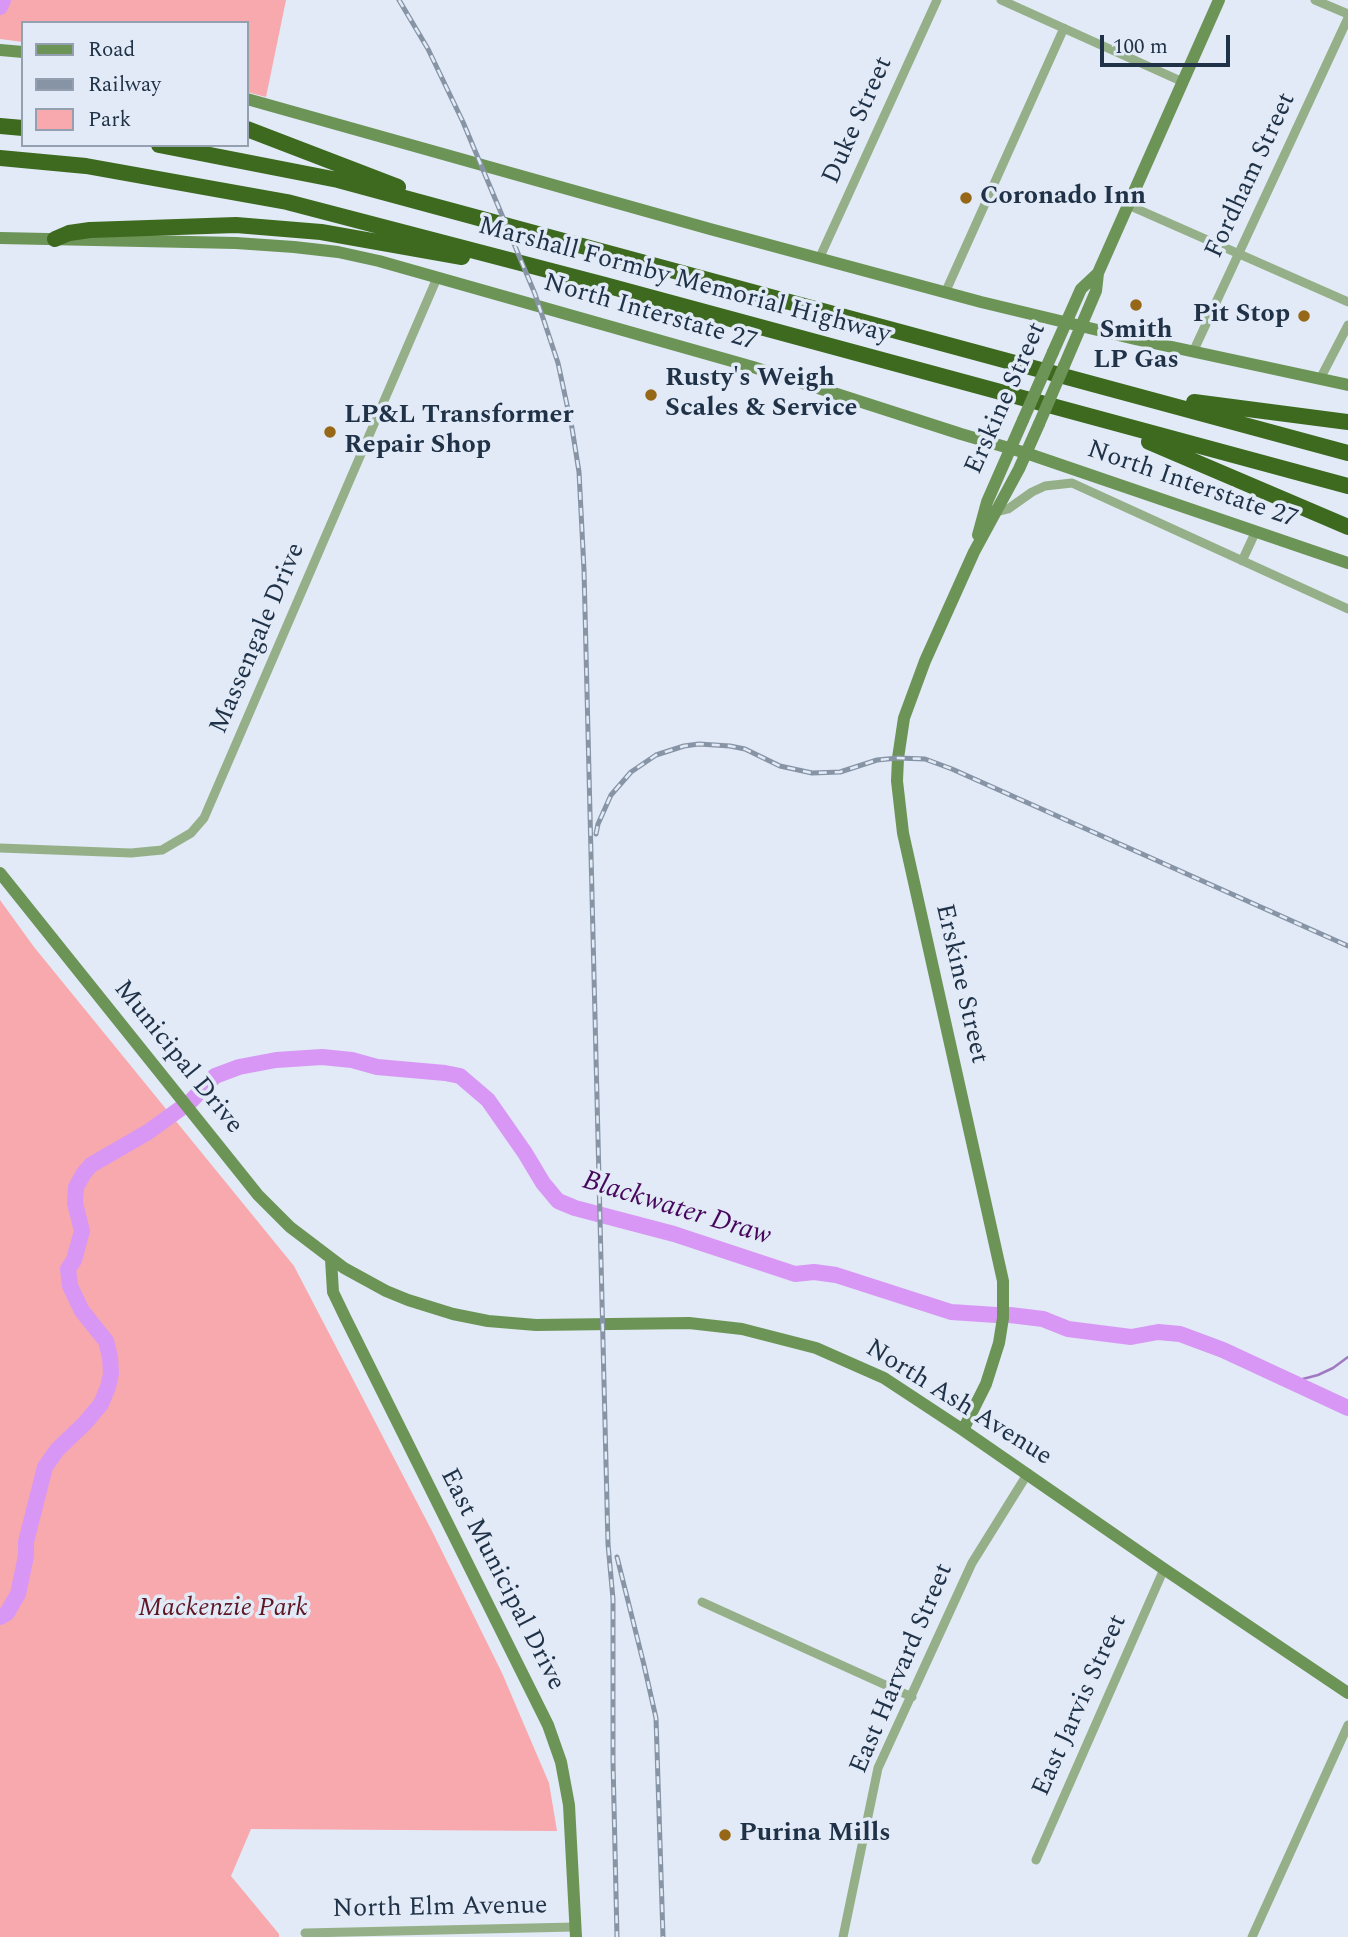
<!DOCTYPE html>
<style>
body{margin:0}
#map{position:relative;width:1348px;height:1937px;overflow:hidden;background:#e1eaf6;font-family:Spectral,serif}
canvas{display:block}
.legend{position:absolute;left:21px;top:21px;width:228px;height:126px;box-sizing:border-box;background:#e1eaf6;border:2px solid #94a0b0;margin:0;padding:9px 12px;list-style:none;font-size:21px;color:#203248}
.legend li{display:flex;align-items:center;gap:14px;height:35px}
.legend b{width:35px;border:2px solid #94a0b0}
.scale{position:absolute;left:1100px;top:35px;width:130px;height:32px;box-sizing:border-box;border:4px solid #203248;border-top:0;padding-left:9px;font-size:21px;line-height:24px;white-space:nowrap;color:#203248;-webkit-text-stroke:5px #e1eaf6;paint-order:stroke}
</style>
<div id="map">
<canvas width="1348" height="1937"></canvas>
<ul class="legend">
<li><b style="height:9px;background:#6c9456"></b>Road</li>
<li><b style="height:9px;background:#8794a5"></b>Railway</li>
<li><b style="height:19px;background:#f7a9ae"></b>Park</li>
</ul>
<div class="scale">100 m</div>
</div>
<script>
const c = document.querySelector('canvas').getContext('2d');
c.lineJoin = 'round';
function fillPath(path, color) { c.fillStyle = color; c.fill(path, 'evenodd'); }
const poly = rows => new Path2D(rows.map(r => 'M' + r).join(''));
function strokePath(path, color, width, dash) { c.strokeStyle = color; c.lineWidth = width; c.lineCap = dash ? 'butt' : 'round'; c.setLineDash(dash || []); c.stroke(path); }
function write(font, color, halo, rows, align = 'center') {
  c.font = font + ' Spectral,serif'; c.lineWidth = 7; c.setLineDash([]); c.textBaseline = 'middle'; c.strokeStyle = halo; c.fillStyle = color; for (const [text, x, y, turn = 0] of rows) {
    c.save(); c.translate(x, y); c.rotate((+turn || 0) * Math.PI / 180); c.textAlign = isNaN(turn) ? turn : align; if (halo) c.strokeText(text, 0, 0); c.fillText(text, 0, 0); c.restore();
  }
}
const green = poly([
 [0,0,286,0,266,97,247,92,247,23,23,23,23,42,0,39],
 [0,900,34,947,294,1266,433,1533,502,1673,549,1783,557,1831,251,1829,231,1876,279,1934,279,1937,0,1937]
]);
const stream = poly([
 [1287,1381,1299,1380,1318,1375,1333,1368,1348,1357]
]);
const river = poly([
 [0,7,3,0],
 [1010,1315,1043,1319,1068,1329,1131,1337,1158,1332,1180,1334,1223,1350,1348,1408],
 [0,1617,7,1613,18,1594,26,1556,26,1542,45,1467,57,1450,85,1423,101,1404,108,1387,111,1374,110,1357,106,1341,82,1311,70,1286,68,1269,74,1260,82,1231,75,1203,76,1187,84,1173,91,1165,148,1132,191,1101,215,1076,239,1067,276,1060,322,1057,352,1060,377,1067,445,1073,460,1076,488,1100,525,1153,543,1183,558,1201,575,1208,674,1234,795,1274,814,1272,836,1275,951,1312,996,1315]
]);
const street = poly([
 [1001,0,1183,82],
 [1315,0,1348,14],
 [1128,205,1348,302],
 [819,259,937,0],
 [945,293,1064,28],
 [1193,352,1348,18],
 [1320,379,1348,325],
 [996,512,1008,509,1032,492,1045,486,1072,483,1348,609],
 [1242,561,1255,533],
 [0,848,131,853,162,850,191,833,204,818,437,278],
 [702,1602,912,1697],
 [1036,1860,1164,1569],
 [305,1933,575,1927],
 [843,1937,878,1768,972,1563,1028,1473],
 [1252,1937,1348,1725]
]);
const secondary = poly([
 [0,50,23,52],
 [247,99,710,229,981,302,1135,339,1348,385],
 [0,238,236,243,294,247,338,252,379,261,753,367,961,434,1026,453,1348,563],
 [1053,352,1081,289,1098,273],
 [1064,366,1096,291,1098,273,1219,0],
 [978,535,987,502,1023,420],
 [0,873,258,1195,290,1227,344,1268,386,1291,408,1300,453,1314,488,1321,536,1325,689,1323,742,1329,816,1348,884,1378,963,1430,1164,1569,1348,1693],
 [331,1259,333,1292,345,1317,548,1725,561,1762,569,1805,576,1937],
 [963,1430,986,1384,999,1343,1003,1318,1003,1281,903,833,897,781,898,758,904,718,925,661,974,552,1019,469,1039,424]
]);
const highway = poly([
 [0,126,23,128],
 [247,129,398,187],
 [159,145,338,180,1348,453],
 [0,158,86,166,287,202,605,285,1348,486],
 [55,239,69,233,90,230,236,225,321,232,462,257],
 [1194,402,1348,422],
 [1149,442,1348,527]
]);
const rail = poly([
 [399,0,428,49,463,122,535,294,558,363,572,428,579,472,584,570,608,1544,613,1599,613,1761,617,1937],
 [596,834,598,824,611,795,631,772,656,755,684,746,699,744,730,746,745,749,780,766,812,773,840,772,877,760,898,758,925,759,952,769,1348,946],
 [617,1557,644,1665,656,1718,663,1937]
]);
const secondaryBridge = poly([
 [1023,420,1053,352],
 [1039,424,1064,366]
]);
const markers = [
 [966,198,7,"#966716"],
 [1136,305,7,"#966716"],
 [1304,316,7,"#966716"],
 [651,395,7,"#966716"],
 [330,432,7,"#966716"],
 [725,1835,7,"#966716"]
];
const streetNames = [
 ["Duke Street",859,121,-66],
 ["Fordham Street",1252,176,-65],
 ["Marshall Formby Memorial Highway",684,282,15],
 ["North Interstate 27",650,314,16],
 ["Erskine Street",1007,399,-66],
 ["North Interstate 27",1192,486,19],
 ["Massengale Drive",259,639,-67],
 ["Erskine Street",960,984,77],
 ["Municipal Drive",177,1058,51],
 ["North Ash Avenue",958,1404,32],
 ["East Municipal Drive",501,1580,63],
 ["East Harvard Street",903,1669,-67],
 ["East Jarvis Street",1081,1706,-66],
 ["North Elm Avenue",440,1909,-1]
];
const poiNames = [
 ["Coronado Inn",980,198],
 ["Pit Stop",1290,316,"right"],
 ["Smith",1136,332,"center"],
 ["LP Gas",1136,362,"center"],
 ["Rusty's Weigh",665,380],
 ["Scales & Service",665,410],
 ["LP&L Transformer",344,417],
 ["Repair Shop",344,447],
 ["Purina Mills",739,1835]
];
const parkNames = [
 ["Mackenzie Park",223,1610]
];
const waterNames = [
 ["Blackwater Draw",676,1210,17]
];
fillPath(green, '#f7a9ae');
strokePath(stream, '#a179c0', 2.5);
strokePath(river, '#d897f4', 16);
strokePath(street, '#95b088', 9);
strokePath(secondary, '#6c9456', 12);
strokePath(highway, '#3d6a1f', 16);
strokePath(rail, '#8794a5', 5);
strokePath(rail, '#e1eaf6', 2.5, [8]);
strokePath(secondaryBridge, '#6c9456', 12);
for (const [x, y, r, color] of markers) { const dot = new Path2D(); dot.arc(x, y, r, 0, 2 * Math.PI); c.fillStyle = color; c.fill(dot); strokePath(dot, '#e1eaf6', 2.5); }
write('26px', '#203248', '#e1eaf6', streetNames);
write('bold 26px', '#203248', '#e1eaf6', poiNames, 'left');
write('italic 26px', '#5f1623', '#e1eaf6', parkNames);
write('italic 28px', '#47075c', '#e1eaf6', waterNames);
</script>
